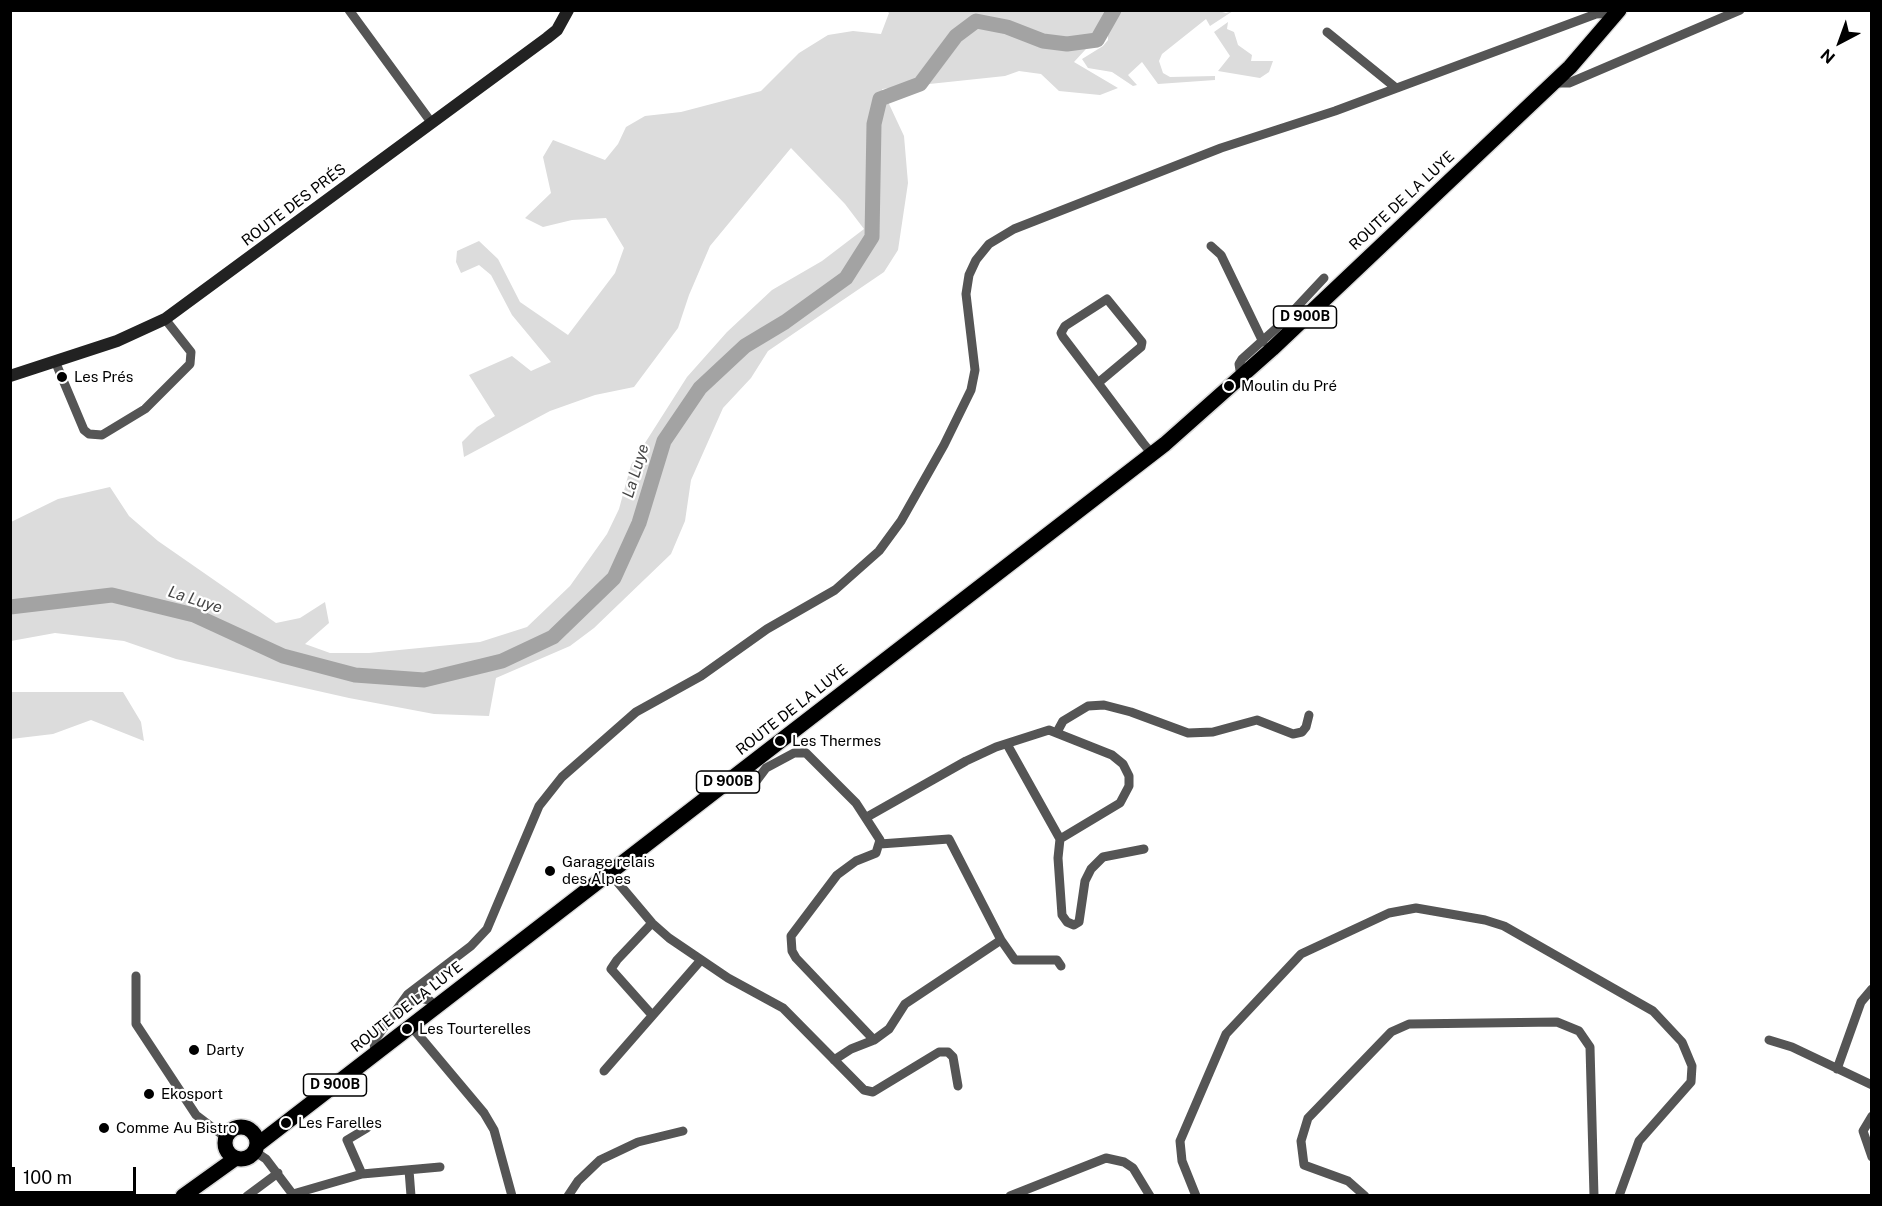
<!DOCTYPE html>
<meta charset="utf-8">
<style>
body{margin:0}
#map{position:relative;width:1882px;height:1206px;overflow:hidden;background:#fff;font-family:"Public Sans",sans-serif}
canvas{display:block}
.frame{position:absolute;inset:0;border:12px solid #000;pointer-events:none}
.north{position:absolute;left:1810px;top:12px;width:60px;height:60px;-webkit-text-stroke:4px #fff;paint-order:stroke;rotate:221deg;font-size:16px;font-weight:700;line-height:24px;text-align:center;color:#000}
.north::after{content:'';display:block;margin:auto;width:21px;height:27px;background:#000;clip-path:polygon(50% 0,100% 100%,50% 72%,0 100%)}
.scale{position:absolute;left:12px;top:1167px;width:124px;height:27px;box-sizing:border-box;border:3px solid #000;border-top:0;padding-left:8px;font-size:18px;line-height:21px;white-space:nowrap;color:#000;-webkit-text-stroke:4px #fff;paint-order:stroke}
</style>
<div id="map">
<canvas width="1882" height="1206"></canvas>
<div class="frame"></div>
<div class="north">N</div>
<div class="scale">100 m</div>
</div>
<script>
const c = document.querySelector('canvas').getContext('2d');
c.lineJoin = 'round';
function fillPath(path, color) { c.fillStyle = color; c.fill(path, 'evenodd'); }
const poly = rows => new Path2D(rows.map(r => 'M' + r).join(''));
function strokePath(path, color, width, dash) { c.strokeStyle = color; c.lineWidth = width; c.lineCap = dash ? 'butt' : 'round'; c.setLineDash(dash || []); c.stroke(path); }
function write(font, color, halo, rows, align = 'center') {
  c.font = font + ' "Public Sans",sans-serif'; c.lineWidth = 4.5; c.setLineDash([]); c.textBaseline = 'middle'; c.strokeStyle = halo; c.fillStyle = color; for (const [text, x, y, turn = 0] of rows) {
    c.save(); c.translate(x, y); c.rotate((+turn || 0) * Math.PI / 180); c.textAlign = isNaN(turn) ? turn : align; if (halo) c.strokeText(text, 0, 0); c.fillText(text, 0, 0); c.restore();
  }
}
const green = poly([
 [1214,10,1226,13,1233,11,1210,26,1206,19,1162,54,1159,61,1163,73,1170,77,1215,76,1215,80,1158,84,1142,62,1128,75,1137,85,1133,86,1112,72,1088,68,1082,59,1103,46,1108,40,1108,25,1074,62,1118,88,1100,95,1059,91,1041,74,1019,71,1005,76,882,89,904,136,908,183,898,250,884,272,768,351,751,378,723,408,691,480,685,521,671,554,594,628,570,646,496,678,489,716,434,714,349,698,176,659,124,641,55,633,11,641,11,522,58,499,110,487,129,516,158,541,276,623,300,618,325,602,329,623,305,644,330,653,369,653,480,642,527,627,570,586,607,534,619,509,631,465,687,377,727,332,772,290,822,261,864,229,845,204,791,148,710,246,689,295,678,328,634,387,595,395,550,411,464,457,462,442,477,427,495,416,469,375,512,356,531,371,551,362,512,315,491,275,479,265,461,273,456,262,457,251,479,241,498,259,520,302,568,335,615,273,624,248,606,218,572,220,543,227,525,218,551,193,543,157,553,140,605,160,618,144,626,127,645,116,681,112,761,91,799,53,828,35,853,31,881,34,889,13,887,11],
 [1228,22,1227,29,1234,32,1238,45,1252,55,1251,61,1273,61,1269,72,1260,78,1218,71,1230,56,1214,32],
 [10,692,123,692,141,722,144,741,91,720,53,734,11,739]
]);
const river = poly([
 [10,607,112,595,194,615,283,656,355,675,424,680,502,661,553,637,614,578,639,523,664,441,700,388,745,346,785,322,846,278,872,237,874,124,880,99,920,84,956,36,976,21,1007,27,1043,41,1067,44,1097,40,1114,10]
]);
const street = poly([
 [349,10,431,122],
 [1327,32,1396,88],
 [1553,83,1569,83,1740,10],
 [1211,246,1221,255,1263,342],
 [55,361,84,430,89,434,102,435,145,409,190,364,191,352,165,319],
 [1241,376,1239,364,1242,359,1281,324,1324,278],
 [1098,383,1141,347,1142,342,1107,299,1065,326,1061,333,1063,337,1098,383,1143,443,1152,454],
 [1057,732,1063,721,1088,706,1104,705,1131,712,1188,733,1213,732,1257,720,1293,734,1302,732,1306,727,1309,715],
 [1008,746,1060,839],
 [731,780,739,788,747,788,754,784,766,768,794,753,806,753,856,803,880,840,876,853,856,861,837,875,791,936,792,951,796,958,874,1040,889,1029,905,1004,1001,940,949,839,880,844],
 [867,817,966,761,996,747,1049,730,1112,755,1123,764,1129,776,1129,786,1120,803,1060,839,1058,858,1062,915,1067,922,1074,925,1079,922,1085,881,1091,869,1103,857,1144,849],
 [609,872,652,923,669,938,728,978,783,1008,864,1090,873,1092,939,1052,948,1052,953,1057,958,1086],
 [652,923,617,960,611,969,652,1015],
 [1001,940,1015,960,1057,960,1061,966],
 [136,976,136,1024,196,1115,225,1137],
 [399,1007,420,998,429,1000,436,1007],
 [411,1026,484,1113,494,1130,512,1196],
 [1769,1040,1792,1047,1872,1085],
 [375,1055,374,1041,408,994,471,946,487,929,539,806,562,777,636,712,701,676,767,629,835,590,879,551,901,521,944,445,971,390,975,370,966,294,969,275,976,260,989,244,1014,229,1221,148,1335,111,1596,14,1616,13],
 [834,1060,851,1049,874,1040],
 [1837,1069,1861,1002,1872,989],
 [604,1071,701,960],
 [1872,1116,1863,1131,1872,1157],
 [254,1151,266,1159,294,1196],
 [409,1170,411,1196],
 [362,1174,347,1140,367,1128],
 [293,1194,362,1174,440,1167],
 [247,1196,278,1173],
 [568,1196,578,1181,600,1160,638,1142,683,1131],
 [1010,1196,1106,1158,1124,1162,1133,1168,1150,1196],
 [1196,1196,1182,1161,1180,1141,1226,1034,1301,954,1389,913,1416,908,1485,920,1504,926,1653,1011,1682,1042,1692,1066,1691,1082,1639,1141,1619,1196],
 [1365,1196,1348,1181,1304,1165,1301,1141,1308,1118,1391,1032,1409,1024,1557,1022,1579,1031,1590,1047,1594,1196]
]);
const secondary = poly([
 [10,376,117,341,165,319,547,38,557,30,568,10]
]);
const primary = poly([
 '225 1143a16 16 0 1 1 32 0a16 16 0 1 1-32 0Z',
 [257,1145,1165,444,1272,349,1570,67,1619,10],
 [183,1196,236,1158]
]);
const markers = [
 [62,377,6,"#000"],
 [1229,386,6,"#000"],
 [780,741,6,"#000"],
 [550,871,6,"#000"],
 [407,1029,6,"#000"],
 [194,1050,6,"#000"],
 [149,1094,6,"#000"],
 [286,1123,6,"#000"],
 [104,1128,6,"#000"]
];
const shields = [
 [1305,317,63],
 [728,782,63],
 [335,1085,63]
];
const shieldNames = [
 ["D 900B",1305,317],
 ["D 900B",728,782],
 ["D 900B",335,1085]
];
const streetNames = [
 ["ROUTE DE LA LUYE",1402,201,-43],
 ["ROUTE DES PRÉS",294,205,-37],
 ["ROUTE DE LA LUYE",792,710,-38],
 ["ROUTE DE LA LUYE",407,1007,-38]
];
const poiNames = [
 ["Les Prés",74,377],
 ["Moulin du Pré",1241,386],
 ["Les Thermes",792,741],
 ["Garage relais",562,862],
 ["des Alpes",562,879],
 ["Les Tourterelles",419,1029],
 ["Darty",206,1050],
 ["Ekosport",161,1094],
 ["Les Farelles",298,1123],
 ["Comme Au Bistro",116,1128]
];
const waterNames = [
 ["La Luye",636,471,-73],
 ["La Luye",195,600,18]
];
fillPath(green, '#dcdcdc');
strokePath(river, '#a3a3a3', 15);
strokePath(primary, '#dbdbdb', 18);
strokePath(street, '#555', 9);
strokePath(secondary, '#222', 12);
strokePath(primary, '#000', 15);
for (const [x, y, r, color] of markers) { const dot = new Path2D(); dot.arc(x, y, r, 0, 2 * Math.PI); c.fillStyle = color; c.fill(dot); strokePath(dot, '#fff', 2); }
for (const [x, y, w] of shields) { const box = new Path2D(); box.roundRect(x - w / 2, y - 11, w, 22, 4.5); c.fillStyle = '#fff'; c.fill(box); strokePath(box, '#000', 1.5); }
write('bold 14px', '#000', null, shieldNames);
write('15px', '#000', '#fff', streetNames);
write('15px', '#000', '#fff', poiNames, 'left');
write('italic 16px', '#444', '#fff', waterNames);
</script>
